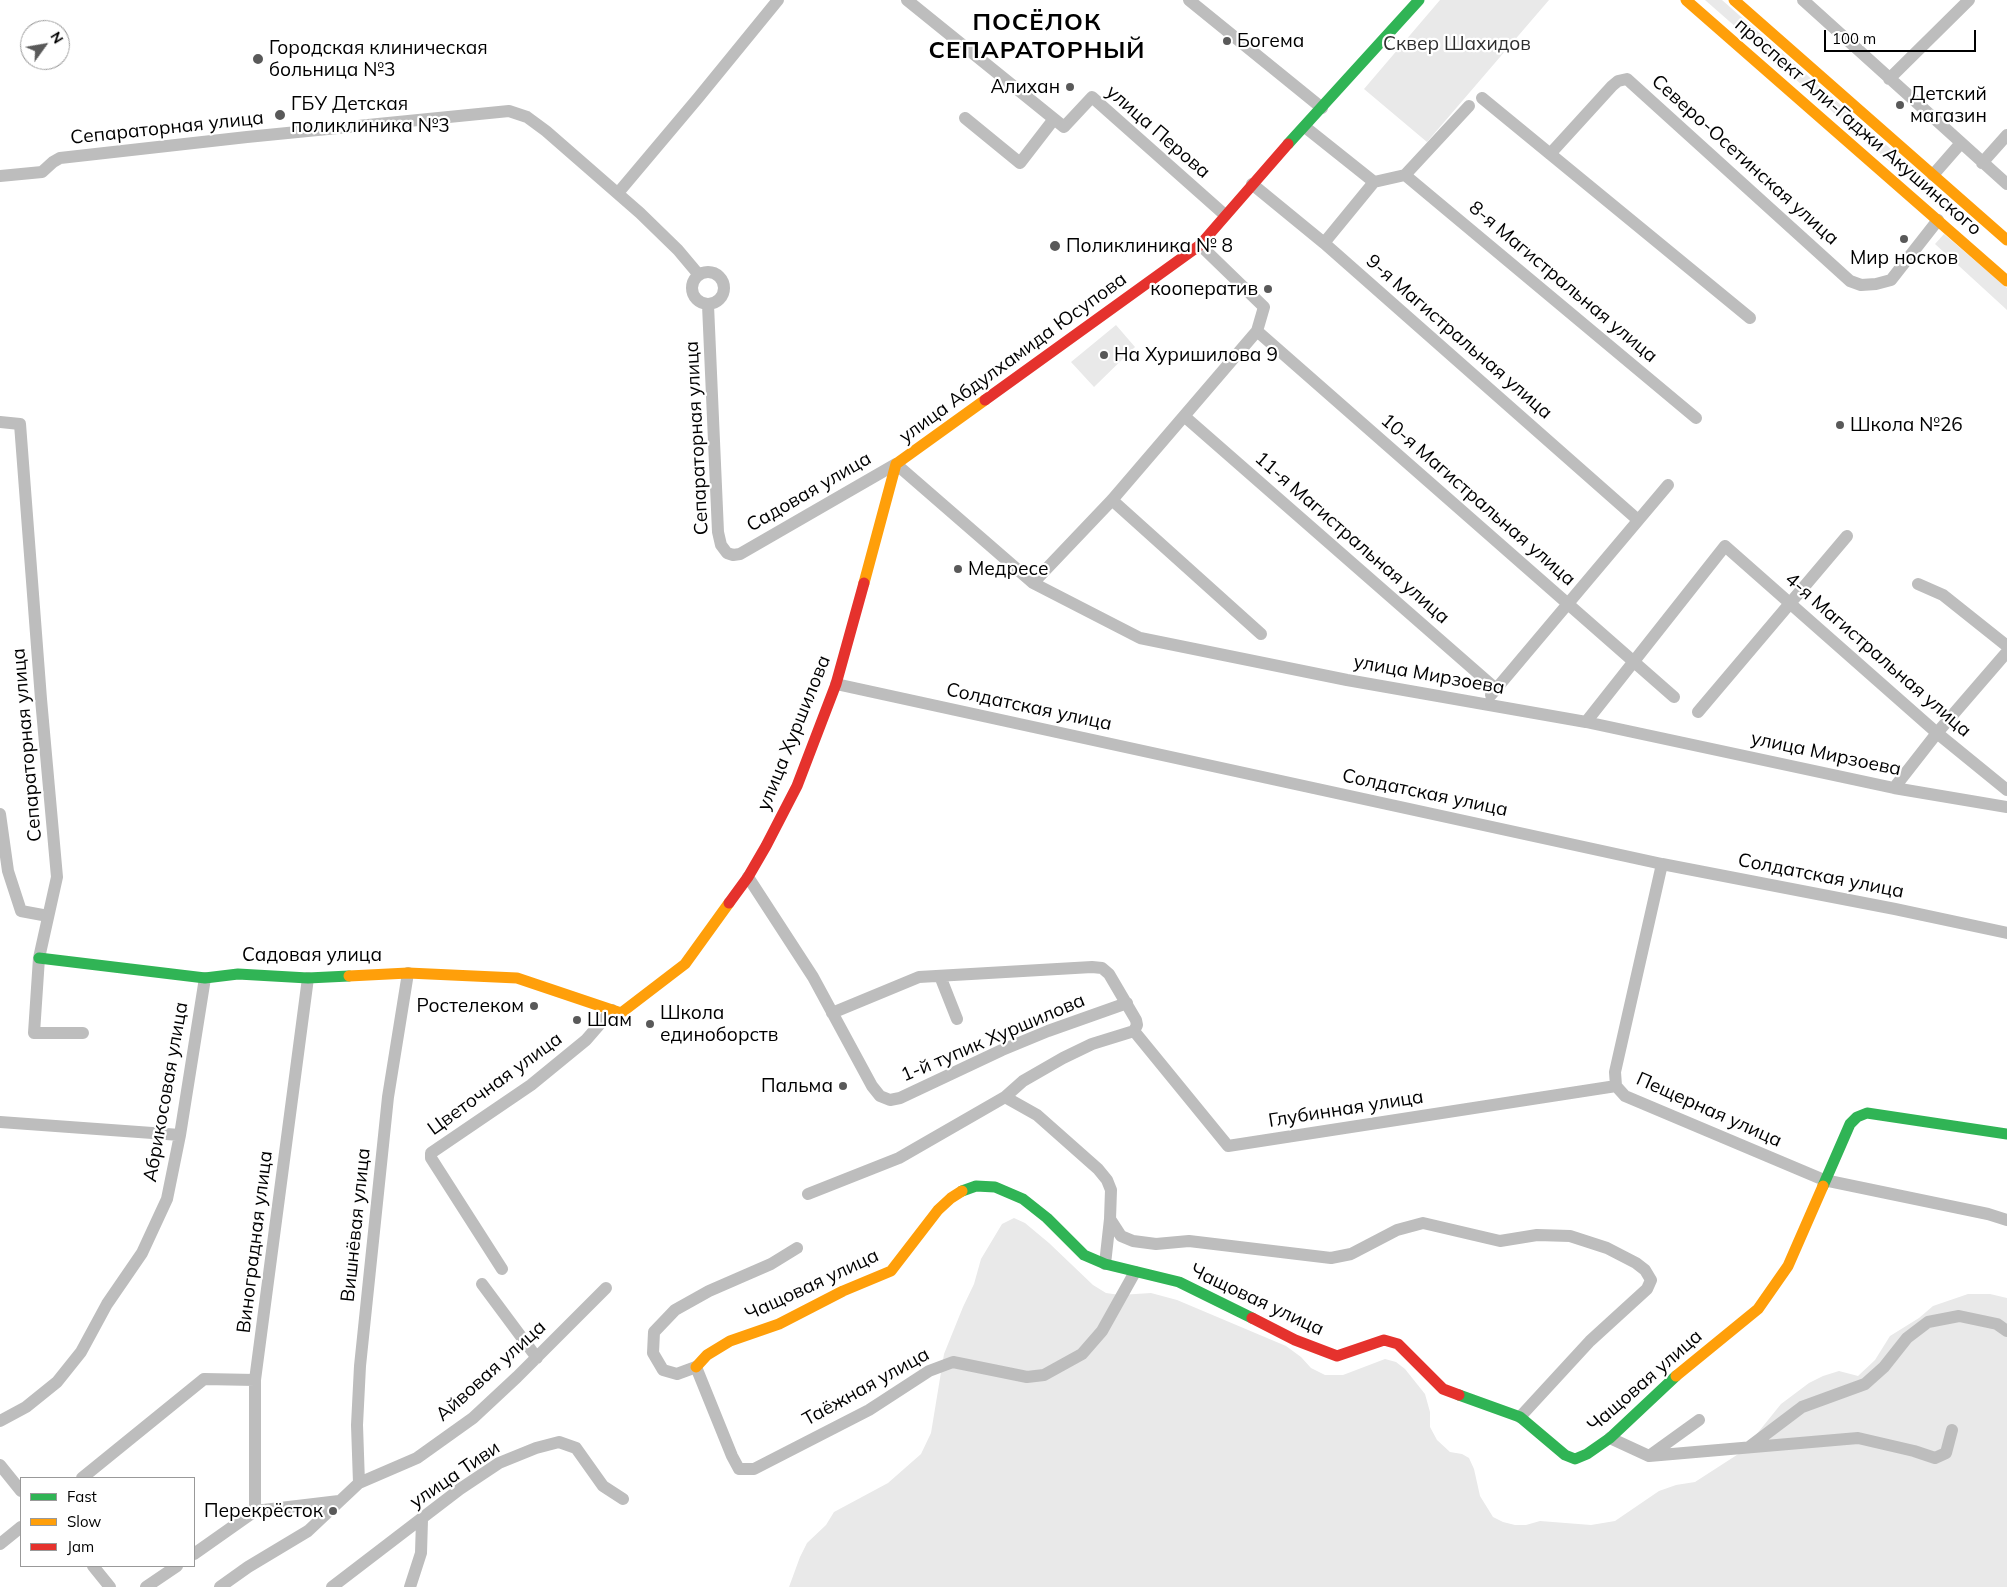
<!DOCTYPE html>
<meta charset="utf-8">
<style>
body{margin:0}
#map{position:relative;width:2007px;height:1587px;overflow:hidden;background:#fff;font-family:Mulish,sans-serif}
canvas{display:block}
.legend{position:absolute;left:20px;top:1477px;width:175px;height:90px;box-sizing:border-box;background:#fff;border:1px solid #999;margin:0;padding:6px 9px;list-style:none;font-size:15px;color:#000}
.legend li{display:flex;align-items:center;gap:10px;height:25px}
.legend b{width:25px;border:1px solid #999}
.north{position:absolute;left:20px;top:20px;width:50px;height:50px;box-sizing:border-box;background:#fff;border:1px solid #999;border-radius:50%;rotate:58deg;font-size:14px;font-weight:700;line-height:20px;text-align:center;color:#000}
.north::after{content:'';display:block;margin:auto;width:18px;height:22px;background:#595959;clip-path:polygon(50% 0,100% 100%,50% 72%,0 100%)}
.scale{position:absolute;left:1824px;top:30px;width:152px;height:22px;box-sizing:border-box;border:2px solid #000;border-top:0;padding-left:6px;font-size:15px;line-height:18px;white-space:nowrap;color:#000;-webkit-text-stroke:4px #fff;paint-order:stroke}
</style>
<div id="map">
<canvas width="2007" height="1587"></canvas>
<ul class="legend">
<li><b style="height:6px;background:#30b455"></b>Fast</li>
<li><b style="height:6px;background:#ff9f0a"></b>Slow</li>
<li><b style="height:6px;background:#e5322d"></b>Jam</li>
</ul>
<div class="north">N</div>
<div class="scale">100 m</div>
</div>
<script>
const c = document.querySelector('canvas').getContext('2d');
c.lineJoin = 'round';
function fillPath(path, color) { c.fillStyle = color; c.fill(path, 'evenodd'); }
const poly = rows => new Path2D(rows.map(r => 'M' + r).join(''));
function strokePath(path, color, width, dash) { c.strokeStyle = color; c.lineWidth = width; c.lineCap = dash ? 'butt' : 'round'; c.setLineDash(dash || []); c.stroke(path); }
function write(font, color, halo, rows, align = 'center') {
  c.font = font + ' Mulish,sans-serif'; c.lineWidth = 4.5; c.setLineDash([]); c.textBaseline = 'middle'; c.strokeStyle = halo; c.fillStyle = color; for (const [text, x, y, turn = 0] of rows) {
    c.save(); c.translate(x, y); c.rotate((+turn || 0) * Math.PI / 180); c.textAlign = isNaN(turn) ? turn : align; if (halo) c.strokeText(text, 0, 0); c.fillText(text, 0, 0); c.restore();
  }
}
const green = poly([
 [1440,0,1549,0,1427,142,1364,89],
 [1705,0,1722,0,1926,180,1928,187,1923,189,1915,184],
 [1944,234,2007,288,2007,310,1935,244],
 [1116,325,1135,347,1094,387,1071,362],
 [1014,1218,1025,1223,1049,1243,1093,1285,1106,1293,1120,1295,1151,1293,1177,1300,1286,1346,1301,1357,1311,1368,1325,1375,1343,1375,1385,1359,1396,1362,1405,1369,1425,1394,1430,1412,1430,1427,1437,1440,1450,1452,1462,1454,1469,1458,1474,1469,1480,1496,1493,1517,1503,1522,1515,1525,1526,1525,1540,1521,1591,1525,1615,1521,1659,1491,1676,1485,1695,1482,1743,1451,1781,1404,1809,1383,1823,1376,1839,1371,1858,1376,1875,1360,1890,1336,1919,1318,1933,1306,1968,1294,1990,1294,2007,1298,2007,1587,789,1587,800,1557,807,1543,826,1525,834,1512,888,1483,921,1454,931,1433,944,1354,963,1307,974,1284,981,1259,1002,1224]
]);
const street = poly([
 [907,0,1064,127,1092,97,1225,215],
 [1189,0,1322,108],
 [1803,0,2007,184],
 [1889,79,1969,0],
 [1482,98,1750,318],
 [965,118,1020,163,1054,119],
 [1305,127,1374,182],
 [1550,154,1612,86,1618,81,1627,79,1850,281,1861,285,1876,284,1891,280,1938,220],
 [1982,163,2007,135],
 [1405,175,1696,418],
 [1933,175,1961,143],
 [0,176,42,172,53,162,60,158,247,137,509,111,527,117,546,131,640,213,678,250,699,275],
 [1252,184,1324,243,1638,520],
 [618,193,698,98,778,0],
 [1324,243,1374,182,1405,175,1469,106],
 '692 288a16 16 0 1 1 32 0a16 16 0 1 1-32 0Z',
 [708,305,718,532,721,545,727,553,733,555,740,554,896,464,1033,583,1140,638,1347,680,1586,722,1894,788,2007,807],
 [1257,331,1674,697],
 [1184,416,1496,689],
 [0,422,20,424,41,699,57,877,39,958,34,1033,83,1033],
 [1112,500,1261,634],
 [1033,583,1112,500,1257,331,1264,307,1200,245],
 [1918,584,1943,595,2007,646],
 [836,684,1662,864,1895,909,2007,933],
 [1491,695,1668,485],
 [1698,712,1847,536],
 [1586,722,1725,546,1937,733,2007,790],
 [1894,788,1937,733,2007,652],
 [0,814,8,871,21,911,48,916],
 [1662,864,1615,1072,1616,1086,1625,1096,1824,1180,1988,1214,2007,1220],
 [748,877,813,977,872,1086,880,1096,890,1100,900,1098,1002,1050,1048,1031,1127,1003],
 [940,976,957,1019],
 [832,1013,919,977,1092,967,1102,968,1109,974,1136,1020,1137,1025,1134,1031,1092,1044,1063,1058,1023,1081,1005,1097],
 [1134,1031,1228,1146,1616,1086],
 [0,1122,180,1135],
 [808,1194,899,1158,1005,1097,1037,1115,1098,1169,1107,1180,1111,1190,1110,1219,1121,1236,1133,1241,1156,1244,1189,1241,1331,1258,1351,1254,1397,1230,1423,1223,1500,1241,1537,1235,1570,1236,1607,1248,1636,1263,1645,1270,1651,1280,1647,1289,1590,1341,1520,1417],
 [797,1248,771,1264,709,1291,675,1310,654,1332,653,1353,663,1370,677,1374,696,1367,732,1456,739,1469,754,1469,869,1410,929,1371,953,1362,1027,1377,1044,1375,1082,1354,1102,1331,1135,1272],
 [1105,1264,1110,1219],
 [502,1269,431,1158,431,1153,531,1085,586,1040,612,1010],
 [482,1284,537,1358],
 [0,1421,26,1407,57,1382,81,1352,107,1304,142,1253,167,1199,180,1135,205,978],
 [1610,1438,1649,1456,1699,1420],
 [1749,1447,1802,1407,1865,1384,1884,1367,1907,1338,1928,1322,1959,1316,1997,1324,2007,1331],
 [1649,1456,1858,1438,1914,1451,1935,1458,1946,1453,1952,1430],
 [0,1465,21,1491],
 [82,1478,204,1379,255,1380],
 [359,1483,357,1425,360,1366,388,1097,408,973],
 [255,1511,255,1380,308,978],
 [0,1544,21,1527],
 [194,1554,255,1511,339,1501],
 [93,1566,110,1587],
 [146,1587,177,1566],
 [220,1587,248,1567,308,1531,359,1483,417,1458,473,1418,517,1377,606,1288],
 [332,1587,460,1489,499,1463,536,1448,559,1442,576,1448,603,1486,623,1499],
 [410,1587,421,1553,422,1520]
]);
const fast = poly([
 [1288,144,1419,0],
 [39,958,205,978,238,974,308,978,349,976],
 [1823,1186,1850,1124,1857,1117,1867,1113,2007,1134],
 [962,1191,976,1186,995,1187,1023,1199,1047,1218,1084,1255,1105,1264,1179,1282,1252,1318],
 [1459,1395,1520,1417,1565,1455,1575,1459,1587,1454,1610,1438,1676,1376]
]);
const slow = poly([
 [1686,0,2007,281],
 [1734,0,2007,240],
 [864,583,896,464,985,400],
 [349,976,408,973,517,978,621,1013,685,964,729,903],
 [696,1367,707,1355,730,1341,779,1324,843,1291,891,1271,938,1210,951,1198,962,1191],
 [1676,1376,1758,1309,1788,1266,1823,1186]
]);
const jam = poly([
 [985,400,1200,245,1288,144],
 [729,903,748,877,766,846,797,786,836,684,864,583],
 [1252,1318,1295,1340,1337,1356,1384,1340,1398,1344,1443,1389,1459,1395]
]);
const markers = [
 [1227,41,5,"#595959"],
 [258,59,6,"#595959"],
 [1070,87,5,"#595959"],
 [1900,105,5,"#595959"],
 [280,115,6,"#595959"],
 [1904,239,5,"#595959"],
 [1055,246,6,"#595959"],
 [1268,289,5,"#595959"],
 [1104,355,5,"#595959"],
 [1840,425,5,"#595959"],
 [958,569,5,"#595959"],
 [534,1006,5,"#595959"],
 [577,1020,5,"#595959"],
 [650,1024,5,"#595959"],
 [843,1086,5,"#595959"],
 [333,1511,5,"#595959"]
];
const poiNames = [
 ["Богема",1237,41],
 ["Городская клиническая",269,48],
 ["больница №3",269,70],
 ["Алихан",1060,87,"right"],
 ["Детский",1910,94],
 ["магазин",1910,116],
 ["ГБУ Детская",291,104],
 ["поликлиника №3",291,126],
 ["Поликлиника № 8",1066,246],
 ["Мир носков",1904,258,"center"],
 ["кооператив",1258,289,"right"],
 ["На Хуришилова 9",1114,355],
 ["Школа №26",1850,425],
 ["Медресе",968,569],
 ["Ростелеком",524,1006,"right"],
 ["Школа",660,1013],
 ["единоборств",660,1035],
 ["Шам",587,1020],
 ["Пальма",833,1086,"right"],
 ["Перекрёсток",323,1511,"right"]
];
const parkNames = [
 ["Сквер Шахидов",1457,44]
];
const streetNames = [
 ["проспект Али-Гаджи Акушинского",1858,127,41],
 ["Сепараторная улица",167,128,-6],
 ["улица Перова",1158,132,41],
 ["Северо-Осетинская улица",1745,160,42],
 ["8-я Магистральная улица",1563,282,40],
 ["9-я Магистральная улица",1459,337,41],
 ["улица Абдулхамида Юсупова",1013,358,-36],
 ["Сепараторная улица",697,438,-93],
 ["Садовая улица",809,492,-30],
 ["10-я Магистральная улица",1478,500,41],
 ["11-я Магистральная улица",1352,538,41],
 ["4-я Магистральная улица",1878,655,41],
 ["улица Мирзоева",1429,675,10],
 ["Солдатская улица",1029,707,12],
 ["улица Хуршилова",794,733,-68],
 ["Сепараторная улица",27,745,-95],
 ["улица Мирзоева",1826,754,12],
 ["Солдатская улица",1425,793,12],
 ["Солдатская улица",1821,876,11],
 ["Садовая улица",312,955],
 ["1-й тупик Хуршилова",993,1038,-23],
 ["Цветочная улица",495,1084,-36],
 ["Абрикосовая улица",166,1092,-80],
 ["Глубинная улица",1346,1109,-9],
 ["Пещерная улица",1709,1110,24],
 ["Вишнёвая улица",356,1225,-84],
 ["Виноградная улица",255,1242,-83],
 ["Чащовая улица",812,1285,-25],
 ["Чащовая улица",1257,1300,25],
 ["Айвовая улица",491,1371,-42],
 ["Чащовая улица",1645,1381,-41],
 ["Таёжная улица",866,1387,-29],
 ["улица Тиви",455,1475,-34]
];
const districtNames = [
 ["ПОСЁЛОК",1037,23],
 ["СЕПАРАТОРНЫЙ",1037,51]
];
fillPath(green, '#e9e9e9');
strokePath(street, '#bdbdbd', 12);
strokePath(fast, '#30b455', 11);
strokePath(slow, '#ff9f0a', 11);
strokePath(jam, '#e5322d', 11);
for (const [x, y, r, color] of markers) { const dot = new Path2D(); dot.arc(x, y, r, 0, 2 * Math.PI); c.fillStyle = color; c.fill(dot); strokePath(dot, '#fff', 2); }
write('19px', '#000', '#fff', poiNames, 'left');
write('19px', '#2e2e2e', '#fff', parkNames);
write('19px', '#000', '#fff', streetNames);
c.letterSpacing = '1px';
write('bold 24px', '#000', '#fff', districtNames);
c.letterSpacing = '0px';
</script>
